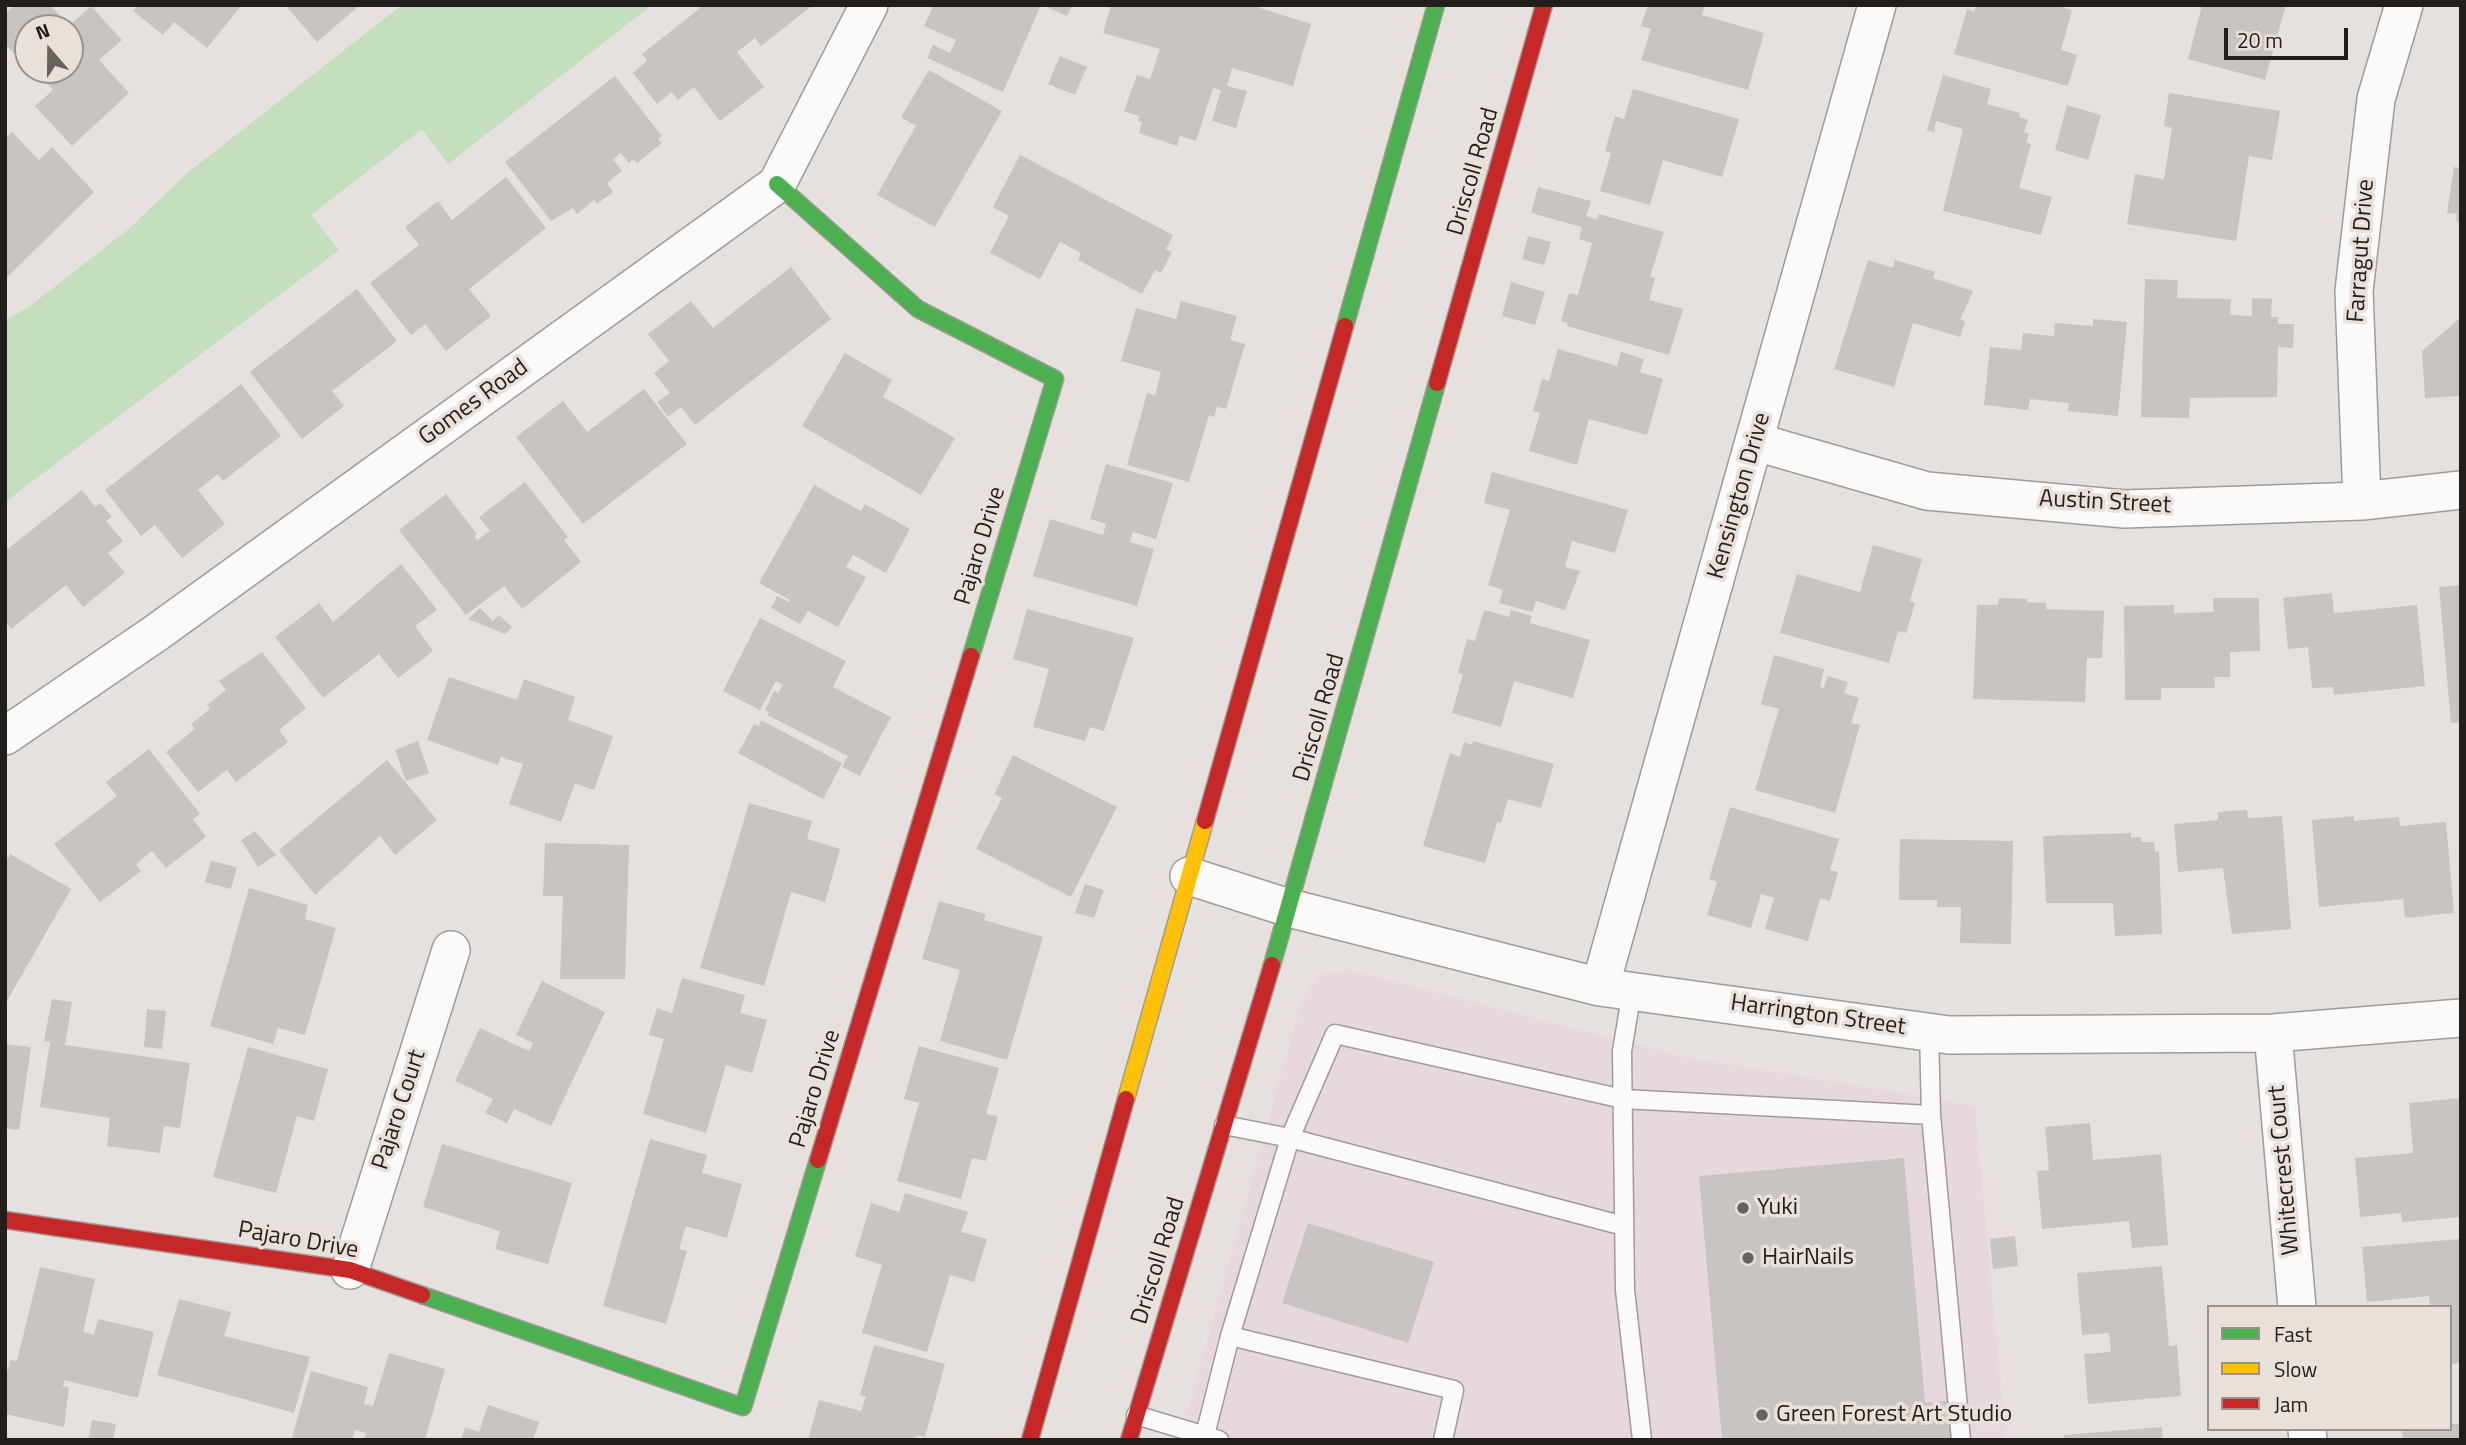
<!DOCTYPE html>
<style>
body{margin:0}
#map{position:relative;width:2466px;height:1445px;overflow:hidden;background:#e6e1de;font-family:"Titillium Web",sans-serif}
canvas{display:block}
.frame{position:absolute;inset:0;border:7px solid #221e1c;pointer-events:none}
.legend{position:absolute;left:2207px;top:1305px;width:245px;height:126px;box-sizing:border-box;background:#eae0da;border:2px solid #9a928e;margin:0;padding:9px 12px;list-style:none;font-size:21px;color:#221e1c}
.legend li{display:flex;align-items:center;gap:14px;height:35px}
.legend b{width:35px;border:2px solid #9a928e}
.north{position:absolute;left:14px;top:14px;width:70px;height:70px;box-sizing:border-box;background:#eae0da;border:2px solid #9a928e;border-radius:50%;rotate:340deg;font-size:19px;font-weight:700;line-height:28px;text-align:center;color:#221e1c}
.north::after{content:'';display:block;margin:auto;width:24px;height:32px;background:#676260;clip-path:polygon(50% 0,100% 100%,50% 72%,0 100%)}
.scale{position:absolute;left:2224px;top:28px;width:124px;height:32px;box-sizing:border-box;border:4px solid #221e1c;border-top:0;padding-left:9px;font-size:21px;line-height:24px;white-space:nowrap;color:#221e1c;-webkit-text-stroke:5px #eae0da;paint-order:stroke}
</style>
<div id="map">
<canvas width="2466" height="1445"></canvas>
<div class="frame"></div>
<ul class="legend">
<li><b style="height:9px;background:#4caf50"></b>Fast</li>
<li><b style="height:9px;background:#ffc107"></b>Slow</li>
<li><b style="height:9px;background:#c62828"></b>Jam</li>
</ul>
<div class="north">N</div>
<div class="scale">20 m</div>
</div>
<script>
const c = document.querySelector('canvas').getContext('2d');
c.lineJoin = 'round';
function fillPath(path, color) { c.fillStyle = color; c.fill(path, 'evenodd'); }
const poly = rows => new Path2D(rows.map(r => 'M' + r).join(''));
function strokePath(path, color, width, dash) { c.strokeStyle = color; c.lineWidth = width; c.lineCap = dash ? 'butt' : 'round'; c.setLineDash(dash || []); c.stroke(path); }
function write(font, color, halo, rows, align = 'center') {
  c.font = font + ' "Titillium Web",sans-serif'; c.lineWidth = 7; c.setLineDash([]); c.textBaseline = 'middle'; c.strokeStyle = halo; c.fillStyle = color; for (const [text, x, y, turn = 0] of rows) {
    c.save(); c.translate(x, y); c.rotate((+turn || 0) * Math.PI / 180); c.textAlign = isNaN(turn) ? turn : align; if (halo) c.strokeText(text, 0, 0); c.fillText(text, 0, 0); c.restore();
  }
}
const commercial = poly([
 [1351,970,1681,1056,1975,1106,2006,1440,1180,1440,1302,1000,1321,974]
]);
const green = poly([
 [402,5,652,5,448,164,422,129,311,215,339,250,5,502,5,321,30,306,130,228,186,174]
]);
const building = poly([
 [15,5,50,5,69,26,91,6,122,40,99,60,129,93,72,146,35,106,53,90,35,70,70,70,70,28,28,28,28,61,24,64,5,44,5,14],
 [138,5,242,5,207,48,174,22,163,35,133,11],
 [285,5,360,5,317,42],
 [704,5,813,5,761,46,755,38,737,52,764,87,720,121,694,87,678,100,672,92,657,104,633,73,647,61,642,54],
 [934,5,1041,5,1003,92,927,58,933,45,950,53,956,40,924,26],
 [1042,5,1072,5,1067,16],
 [1111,5,1251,5,1311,24,1293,86,1232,68,1227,86,1247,91,1236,128,1212,121,1221,90,1213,88,1196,141,1180,136,1177,146,1139,133,1142,122,1138,121,1139,116,1124,111,1137,75,1150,79,1160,49,1103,33],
 [1648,5,1705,5,1702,15,1764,33,1748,90,1641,60,1651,29,1641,26],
 [1976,5,2055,5,2072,10,2061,50,2077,55,2068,86,1954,54,1967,9,1974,12],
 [2202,5,2286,5,2265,80,2188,59],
 [1060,56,1087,67,1075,95,1048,84],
 [929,70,1002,111,935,227,877,195,916,126,901,117],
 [1943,75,1991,89,1987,104,2020,113,2019,117,2028,120,2024,132,2029,134,2026,143,2031,144,2019,188,2052,197,2041,235,1943,211,1963,129,1936,121,1934,132,1927,130],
 [615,76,662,136,658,139,662,143,637,163,633,159,629,163,621,153,613,159,622,171,607,183,613,192,597,204,594,200,577,214,573,208,551,221,505,162],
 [1633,89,1739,119,1722,177,1663,160,1650,205,1600,191,1611,153,1605,151,1615,116,1624,119],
 [2169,93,2280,111,2272,160,2249,156,2236,241,2127,224,2135,174,2164,179,2172,128,2164,126],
 [2067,105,2101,115,2088,160,2055,150],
 [12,132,39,160,52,147,94,192,5,279,5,138],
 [1020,155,1173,235,1166,249,1172,252,1161,273,1155,270,1142,294,1078,260,1081,253,1060,242,1040,279,990,253,1009,216,993,207],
 [2454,167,2461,168,2461,222,2456,221,2457,214,2447,213],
 [506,177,546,228,469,289,491,316,446,351,425,324,411,335,370,283,419,245,405,227,438,201,452,220],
 [1538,187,1591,201,1586,216,1597,220,1599,214,1664,232,1650,277,1655,278,1649,300,1683,309,1669,355,1567,326,1568,323,1561,321,1569,293,1578,295,1592,243,1579,239,1582,227,1531,213],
 [1528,236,1551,242,1544,265,1522,259],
 [1868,260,1893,268,1895,260,1935,272,1933,278,1973,291,1960,320,1965,321,1960,337,1913,323,1894,387,1834,369],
 [791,267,831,319,695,425,681,407,668,417,657,402,670,393,654,373,669,361,648,334,691,301,713,328],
 [2145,279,2178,280,2177,298,2231,299,2230,315,2252,316,2252,298,2272,299,2271,317,2278,317,2278,324,2294,324,2293,348,2278,347,2277,397,2190,398,2189,418,2141,417],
 [1511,282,1545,292,1535,325,1502,316],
 [357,289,397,341,332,391,344,406,302,439,250,372],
 [1181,301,1237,316,1230,340,1245,344,1226,409,1217,406,1214,417,1209,415,1189,482,1127,465,1147,393,1155,395,1161,372,1121,361,1136,308,1176,319],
 [2461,317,2461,396,2425,398,2422,351],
 [2093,319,2127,322,2118,416,2068,411,2069,403,2030,399,2028,410,1984,405,1990,347,2021,350,2023,333,2054,336,2055,323,2093,326],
 [1558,349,1617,366,1621,352,1644,359,1640,372,1663,379,1647,435,1589,419,1577,465,1529,451,1540,413,1533,411,1542,379,1549,381],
 [845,353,892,380,883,397,955,438,921,495,802,426],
 [241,384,281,436,223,481,218,474,198,490,225,524,182,558,155,525,141,536,105,490],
 [644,389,687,444,583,524,516,437,563,401,587,432],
 [1106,464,1173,483,1156,539,1133,532,1130,542,1154,549,1137,606,1033,576,1050,519,1103,535,1106,524,1090,519],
 [1492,472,1628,510,1615,553,1572,541,1565,567,1580,571,1565,610,1536,601,1532,612,1499,603,1503,590,1488,585,1510,510,1484,503],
 [525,482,568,537,564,540,581,562,522,609,504,586,466,615,399,530,446,494,477,534,474,536,477,540,490,531,479,517],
 [814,485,861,511,865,504,910,529,886,573,853,555,846,567,866,577,838,627,808,611,800,624,771,608,777,596,789,602,790,600,759,583],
 [82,490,95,507,100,503,112,517,106,521,123,541,108,553,125,573,83,607,66,585,11,629,5,621,5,551],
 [1873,545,1922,559,1910,601,1915,603,1906,633,1898,631,1889,663,1780,633,1797,574,1860,592],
 [401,564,437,610,415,626,433,651,398,678,379,654,323,698,275,637,319,603,333,622],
 [2461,585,2461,722,2451,723,2439,587],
 [2332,593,2334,613,2417,605,2425,686,2334,695,2333,687,2312,688,2308,647,2288,649,2283,598],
 [1999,598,2027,599,2027,602,2046,603,2046,609,2104,611,2102,658,2087,658,2085,702,1973,699,1977,605,1998,605],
 [2213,598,2259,598,2260,651,2230,652,2230,677,2214,677,2215,688,2161,688,2161,700,2125,700,2124,606,2174,605,2174,613,2214,612],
 [480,608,493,621,499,615,512,627,505,634,468,619],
 [1027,609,1134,638,1104,731,1090,727,1085,741,1033,727,1049,669,1013,659],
 [1484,610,1509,617,1511,610,1532,616,1530,623,1590,640,1573,698,1514,681,1501,727,1452,713,1463,674,1458,673,1467,639,1475,641],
 [760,618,846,661,833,687,891,717,860,776,842,767,848,756,767,715,769,712,765,710,774,691,778,693,783,685,776,681,760,710,723,691],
 [262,652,306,708,279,730,288,742,236,782,227,770,198,792,166,752,195,729,191,724,210,709,207,705,226,690,219,681],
 [1774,655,1824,669,1820,687,1824,688,1827,676,1848,682,1844,693,1859,698,1851,723,1860,725,1835,813,1755,790,1779,709,1761,704],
 [449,677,517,700,524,679,575,697,568,720,613,736,594,790,575,783,561,822,509,804,523,764,501,757,498,765,427,740],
 [761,720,842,763,823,799,738,753,754,724,759,726],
 [418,741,429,773,406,781,395,750],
 [1473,741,1554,764,1541,808,1508,799,1501,823,1497,822,1485,863,1423,846,1450,753,1460,757,1464,742,1472,745],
 [149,749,200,814,193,819,206,837,166,868,152,851,136,864,141,871,100,902,54,844,117,796,106,782],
 [1013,755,1117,807,1071,897,976,849,1002,798,994,794],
 [387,760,437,820,395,855,380,836,315,895,279,850],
 [749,803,812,821,807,839,840,849,825,902,791,892,764,986,700,968],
 [1730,807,1839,839,1830,870,1838,872,1830,901,1820,898,1808,941,1765,929,1774,898,1761,894,1751,928,1707,915,1717,882,1709,879],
 [2247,810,2248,818,2282,816,2291,929,2232,934,2223,868,2178,872,2174,824,2218,820,2218,812],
 [2354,816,2354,821,2399,817,2400,826,2446,822,2454,913,2405,918,2403,899,2319,907,2312,820],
 [255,831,276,855,258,867,241,840],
 [2131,833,2131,838,2141,837,2141,842,2154,842,2155,852,2159,851,2162,934,2115,936,2113,903,2046,903,2043,836],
 [1900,839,2013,841,2011,944,1960,943,1961,907,1937,907,1937,900,1899,900],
 [545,843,629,845,625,979,560,979,563,896,543,896],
 [10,854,71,889,7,1001,5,863],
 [211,861,237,867,231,889,205,882],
 [1085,884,1104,890,1094,918,1075,913],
 [249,888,308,905,305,919,336,928,305,1035,278,1028,273,1044,210,1026],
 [939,901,986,914,984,920,1043,937,1007,1060,940,1041,960,970,922,959],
 [682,978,745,995,740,1013,767,1020,752,1073,726,1065,706,1133,643,1114,664,1039,649,1035,657,1008,672,1013],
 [542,981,605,1012,551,1126,514,1109,507,1123,485,1113,493,1099,455,1081,480,1028,529,1051,533,1043,516,1035],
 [52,999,72,1002,65,1045,190,1063,180,1128,164,1126,160,1153,107,1146,110,1118,40,1107,50,1042,44,1041],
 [147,1009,166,1011,162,1049,144,1047],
 [5,1044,31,1047,19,1130,5,1128],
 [919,1046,999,1068,986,1114,998,1116,986,1161,972,1158,961,1199,897,1181,919,1103,904,1099],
 [248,1047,328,1069,314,1121,297,1116,276,1193,213,1177],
 [2461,1098,2461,1217,2402,1222,2401,1213,2360,1217,2355,1158,2413,1153,2409,1103],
 [2090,1123,2093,1160,2161,1154,2168,1245,2132,1248,2129,1221,2042,1229,2037,1171,2049,1170,2045,1127],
 [650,1139,707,1155,702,1173,742,1184,727,1238,686,1226,679,1249,687,1251,666,1324,603,1306],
 [442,1144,572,1183,548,1264,495,1249,500,1231,423,1207],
 [1904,1158,1925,1403,1954,1400,1957,1440,1722,1440,1699,1176],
 [905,1193,968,1212,961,1232,987,1239,974,1282,950,1275,927,1352,862,1333,882,1265,855,1256,871,1203,899,1212],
 [1308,1223,1434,1262,1408,1343,1282,1303],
 [2015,1236,2018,1266,1993,1269,1990,1239],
 [2461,1239,2461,1363,2450,1364,2450,1307,2430,1307,2429,1296,2367,1302,2362,1247],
 [2162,1266,2169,1346,2177,1345,2181,1396,2088,1404,2084,1354,2111,1352,2109,1333,2082,1335,2077,1273],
 [40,1267,95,1279,83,1332,94,1335,98,1319,154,1332,138,1398,64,1380,63,1386,69,1387,64,1427,5,1414,5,1381,10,1360,17,1361],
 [179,1299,231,1312,224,1336,310,1357,294,1413,157,1375],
 [874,1345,945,1364,925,1437,917,1435,916,1440,808,1440,819,1400,861,1411,866,1396,860,1395],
 [389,1353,445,1369,425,1440,364,1440,366,1433,355,1430,352,1440,292,1438,311,1371,368,1387,364,1404,373,1406],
 [488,1405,539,1422,533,1440,461,1440,465,1427,479,1432],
 [2450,1417,2453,1424,2461,1424,2461,1440,2403,1440,2402,1429,2450,1429],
 [92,1420,116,1424,113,1440,88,1440],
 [2162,1427,2163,1440,2064,1440,2064,1435]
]);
const lane = poly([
 [1632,991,1622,1051,1625,1290,1642,1440],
 [1929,1031,1931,1115,1961,1440],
 [1224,1125,1290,1138,1230,1336,1454,1390,1443,1440],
 [1624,1226,1290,1138,1335,1034,1623,1099,1931,1115],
 [1136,1415,1219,1440],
 [1205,1435,1230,1336]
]);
const street = poly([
 [1756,442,1927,491,2125,509,2362,501,2461,490],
 [2362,501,2354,291,2376,99,2404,5],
 [5,736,156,633,777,184,869,5],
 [1189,876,1289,908,1600,987,1949,1035,2273,1033,2461,1018],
 [1600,987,1877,5],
 [2273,1033,2297,1307],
 [350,1270,451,950],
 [2307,1429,2308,1440]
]);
const fast = poly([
 [777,184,918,309,1055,379,971,656],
 [1345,326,1436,5],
 [1272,965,1437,383],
 [422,1295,743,1407,818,1160]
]);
const slow = poly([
 [1126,1099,1205,821]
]);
const jam = poly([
 [1437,383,1544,5],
 [1205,821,1345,326],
 [818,1160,971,656],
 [5,1220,350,1270,422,1295],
 [1030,1440,1126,1099],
 [1129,1440,1272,965]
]);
const markers = [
 [1743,1208,7,"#676260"],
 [1748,1258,7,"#676260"],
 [1762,1415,7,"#676260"]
];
const streetNames = [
 ["Driscoll Road",1474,172,-74],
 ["Farragut Drive",2362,251,-86],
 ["Gomes Road",474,403,-36],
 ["Kensington Drive",1740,496,-74],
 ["Austin Street",2105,503,3],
 ["Pajaro Drive",981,546,-73],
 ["Driscoll Road",1320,718,-74],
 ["Harrington Street",1818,1016,8],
 ["Pajaro Drive",816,1089,-73],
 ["Pajaro Court",400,1110,-72],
 ["Whitecrest Court",2285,1170,-95],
 ["Pajaro Drive",298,1241,10],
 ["Driscoll Road",1159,1261,-73]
];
const poiNames = [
 ["Yuki",1757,1208],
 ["HairNails",1762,1258],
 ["Green Forest Art Studio",1776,1415]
];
fillPath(commercial, '#e7d8df');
fillPath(green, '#c3dfbc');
fillPath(building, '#c8c4c2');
strokePath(lane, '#9f9b99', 21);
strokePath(street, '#9f9b99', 40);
strokePath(fast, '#9f9b99', 19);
strokePath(slow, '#9f9b99', 19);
strokePath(jam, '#9f9b99', 19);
strokePath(lane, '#fbfafa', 18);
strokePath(street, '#fbfafa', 37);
strokePath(fast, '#4caf50', 16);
strokePath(slow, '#ffc107', 16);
strokePath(jam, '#c62828', 16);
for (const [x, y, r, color] of markers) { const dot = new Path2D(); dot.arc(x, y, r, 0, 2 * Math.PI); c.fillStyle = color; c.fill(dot); strokePath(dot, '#eae0da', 2.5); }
write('24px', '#221e1c', '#eae0da', streetNames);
write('24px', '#221e1c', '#eae0da', poiNames, 'left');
</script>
